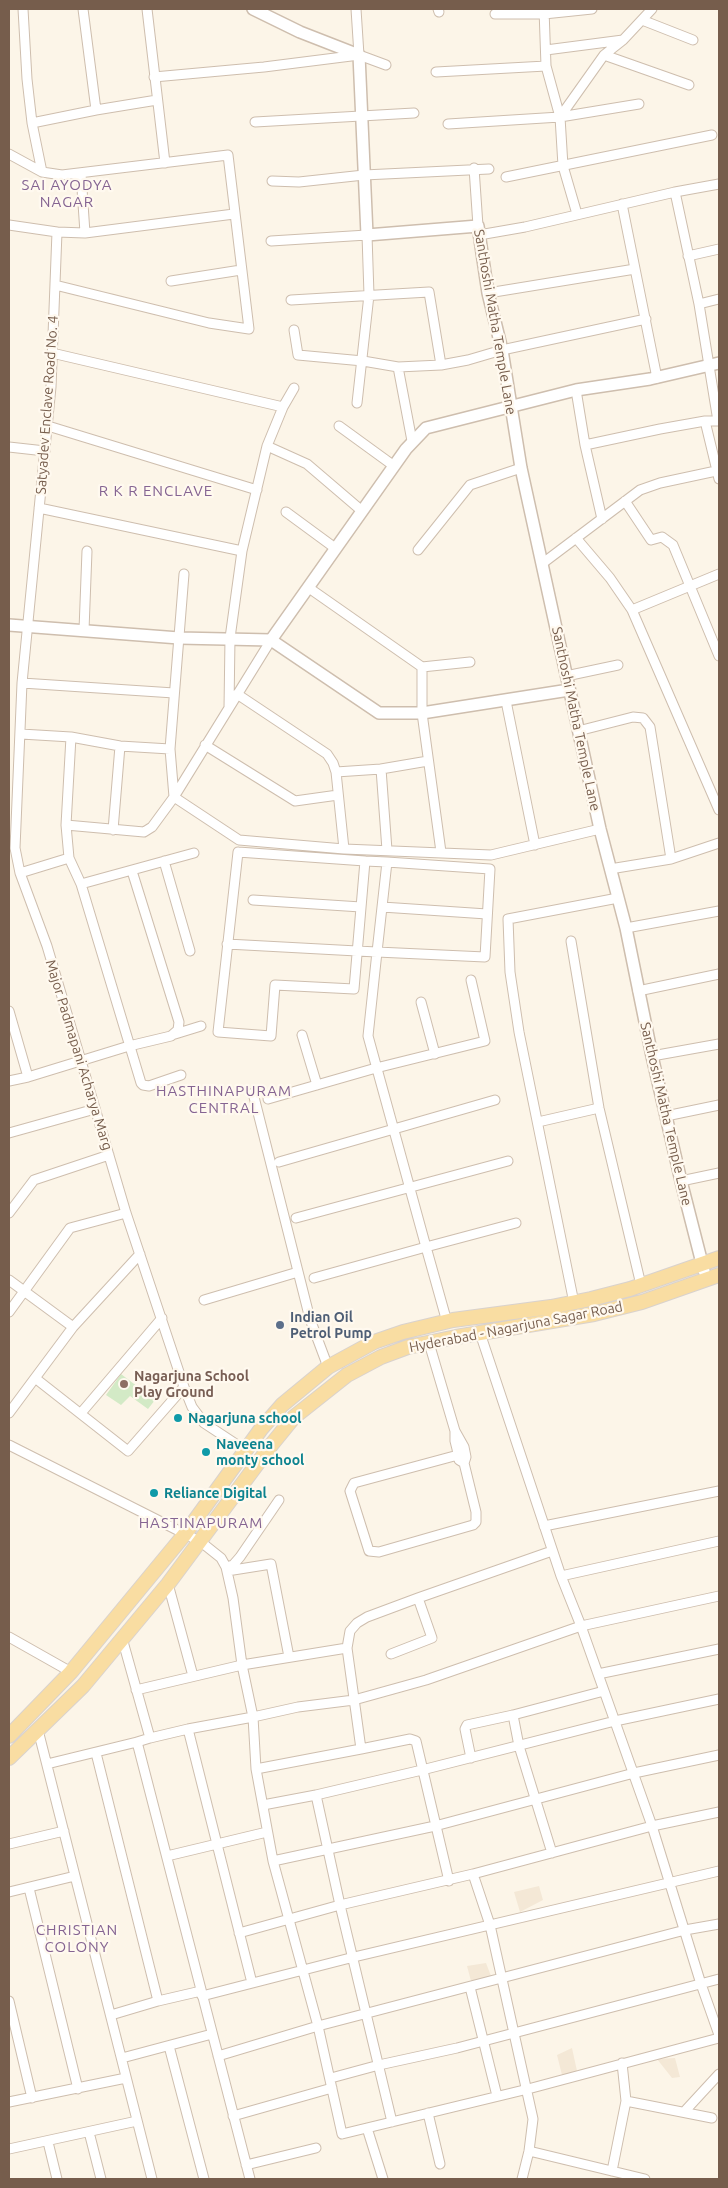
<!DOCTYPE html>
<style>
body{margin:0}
#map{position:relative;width:728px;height:2188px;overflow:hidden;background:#fcf5e8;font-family:Ubuntu,sans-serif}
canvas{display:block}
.frame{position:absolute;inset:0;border:10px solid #765d4c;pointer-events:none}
</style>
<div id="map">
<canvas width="728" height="2188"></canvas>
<div class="frame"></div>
</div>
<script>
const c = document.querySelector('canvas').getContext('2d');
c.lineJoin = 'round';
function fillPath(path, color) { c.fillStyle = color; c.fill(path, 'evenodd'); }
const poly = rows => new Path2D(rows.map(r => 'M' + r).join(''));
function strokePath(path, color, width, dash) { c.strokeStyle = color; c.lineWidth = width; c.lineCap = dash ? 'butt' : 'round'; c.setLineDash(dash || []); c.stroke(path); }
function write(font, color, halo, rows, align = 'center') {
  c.font = font + ' Ubuntu,sans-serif'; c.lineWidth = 4.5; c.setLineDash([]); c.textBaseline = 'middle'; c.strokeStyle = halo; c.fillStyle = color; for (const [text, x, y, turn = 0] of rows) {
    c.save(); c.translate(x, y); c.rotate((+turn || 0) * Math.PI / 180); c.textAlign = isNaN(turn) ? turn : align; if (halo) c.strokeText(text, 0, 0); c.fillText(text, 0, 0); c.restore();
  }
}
const residential = poly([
 [539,1886,543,1900,520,1912,514,1892],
 [486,1963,491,1976,471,1981,467,1966],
 [572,2048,577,2071,562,2075,557,2055],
 [675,2058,680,2077,672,2078,657,2059]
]);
const green = poly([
 [121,1374,155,1400,148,1409,130,1396,121,1405,106,1395]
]);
const minor = poly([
 [23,9,27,79,32,123,42,172],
 [147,9,165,163],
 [356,9,359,55],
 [438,9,439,12],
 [544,9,546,66,560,117,563,166,577,214],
 [495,14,544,14,592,9],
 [642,20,693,40],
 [546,50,623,40],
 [604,55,689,85],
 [436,72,546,66],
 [154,77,264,67,359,55,386,65],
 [96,110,157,100],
 [560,117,604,55,623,40,652,9],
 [255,122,414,113],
 [32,123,96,110,83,9],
 [448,124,560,117,639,104],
 [9,154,42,172,62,175,228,155,249,329,209,323,55,285],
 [474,168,478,226],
 [81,174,85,233],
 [506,177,712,135],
 [272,181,299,182,364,175,489,169],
 [622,204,657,378],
 [9,225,57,232,51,387,22,683,15,848,20,873,47,946,126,1213,184,1387,192,1407,204,1423,245,1450],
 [57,232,85,233,234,214],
 [479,235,525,227,675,192,719,184],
 [271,241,367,235,369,295,357,403],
 [688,256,719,249],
 [171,281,241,270],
 [488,293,635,269],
 [291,300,429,292,441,365],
 [699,304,719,299],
 [294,330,298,355,363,361,398,367,441,365,468,360,502,350,646,319],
 [52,353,283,407],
 [398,367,412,441],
 [576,390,585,445,660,429,705,421,718,421,699,304,675,192],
 [705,421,719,479],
 [48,426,257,490],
 [339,426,394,466],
 [585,445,602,519],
 [267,446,307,464,362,511],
 [9,447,45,451],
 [625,501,651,540,662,537,673,545,719,656],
 [39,508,242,551],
 [286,512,335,548],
 [576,538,610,578,632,610,719,810],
 [418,550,470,485,521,468],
 [543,563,640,490,660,483,716,471],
 [184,574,170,749,174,797,239,840,344,849,491,855,600,829],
 [309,588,422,667,470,662],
 [632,610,719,574],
 [84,630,87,551],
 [422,667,422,713,441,852],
 [566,676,618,665],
 [22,683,174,693],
 [237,694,327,754,333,763,336,772,344,849],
 [506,701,535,845],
 [229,708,230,638,242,551,267,446,283,407,294,388],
 [578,731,633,717,643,718,650,727,671,859],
 [21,734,71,737,120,746,170,749],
 [205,745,295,801,338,795],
 [336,772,381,769],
 [66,825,144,832,152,827,174,797,271,640],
 [113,830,120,746],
 [387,850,381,769,428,761],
 [238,852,365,861,354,989,275,985,271,1036,218,1032,238,852],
 [69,858,81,884,141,1083,143,1085,149,1086,181,1075],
 [164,861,190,951],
 [365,861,387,862],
 [610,869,671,859,719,843],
 [20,873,69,858,66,825,71,737],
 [81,884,194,853],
 [253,900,361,907],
 [382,907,487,914],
 [626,928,719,911],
 [571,941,599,1108,641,1285],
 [227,944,357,951,377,952,485,957,490,869,387,862,377,952,368,1036,426,1247,314,1278],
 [638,991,719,974],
 [421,1002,435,1054],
 [9,1011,28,1077],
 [175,1034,201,1026],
 [302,1035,317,1085],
 [652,1056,719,1044],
 [9,1081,28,1077,129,1046,171,1036,178,1030,179,1022,132,871],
 [253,1093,310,1319,328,1367],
 [268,1099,376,1068,485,1041,471,980],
 [666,1116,719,1105],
 [538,1122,599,1108],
 [9,1133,95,1109],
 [279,1162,495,1100],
 [681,1181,719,1173],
 [9,1213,34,1180,109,1155],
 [296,1218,508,1161],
 [140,1254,73,1327,35,1378,128,1451,184,1387],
 [9,1280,73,1327],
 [204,1300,298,1272],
 [574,1303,519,1032,510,972,508,919,618,898],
 [9,1312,70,1228,126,1213],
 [447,1322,426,1247,516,1223],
 [480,1333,561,1576,581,1626,652,1826,701,1984,719,2035],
 [429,1343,455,1431],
 [9,1413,35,1378],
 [81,1413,162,1318],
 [9,1445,201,1542,221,1558,226,1567,233,1598,242,1665,253,1717,298,1707,354,1700,426,1680,581,1626,719,1596],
 [458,1455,354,1483,350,1491,369,1551,379,1552,473,1525,476,1522,476,1512,464,1463,466,1457,464,1447,455,1431,455,1441,457,1449,459,1460,464,1463],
 [544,1526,719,1491],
 [226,1567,233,1565,240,1557,279,1500],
 [227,1571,271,1564,289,1657],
 [561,1576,719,1541],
 [168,1584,193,1676],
 [9,1637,71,1672],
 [122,1638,150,1738,137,1742,250,2179],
 [391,1654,432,1638,418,1598],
 [598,1674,719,1649],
 [136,1690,242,1665,347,1648],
 [513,1715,519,1746,552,1853],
 [188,1729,252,1983],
 [38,1730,152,2179],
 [150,1738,188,1729,253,1717,256,1769,273,1861,318,2026,342,2134,528,2089,719,2038],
 [361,1749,410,1739,416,1741,449,1881],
 [96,1753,158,2001,201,1991],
 [471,1758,465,1729,467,1725,513,1715,604,1691],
 [47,1764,137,1742],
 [256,1769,361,1749,347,1648,350,1631,357,1623,367,1617,418,1598,552,1551],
 [263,1805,316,1795],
 [9,1844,64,1831],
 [167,1856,267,1832],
 [273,1861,435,1826,634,1773,719,1755],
 [473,1874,340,1905,316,1795,422,1770,615,1721,719,1699],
 [29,1888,78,2089],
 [9,1892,75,1876],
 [239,1933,340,1905,392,2122],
 [470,1987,497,2096],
 [202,1996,354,1957,719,1871],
 [9,2001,32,2098],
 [111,2015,158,2001],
 [169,2046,204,2179],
 [218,2056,318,2026,685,1930,719,1924],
 [122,2058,212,2034],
 [331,2078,379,2065,457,2048,719,1979],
 [626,2101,712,2118],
 [9,2102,126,2078],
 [684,2112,719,2074],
 [428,2113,440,2164],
 [233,2116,332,2088],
 [367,2128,383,2179],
 [89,2132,101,2179],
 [48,2142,57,2179],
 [9,2149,137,2121],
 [529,2151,645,2179],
 [246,2165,316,2148],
 [612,2171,626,2101,622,2063],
 [522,2179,529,2151,533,2119,490,1925,473,1874,652,1826,719,1812]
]);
const tertiary = poly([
 [253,9,300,32,359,55,367,235,478,226,488,293,502,350,521,468,600,829,626,928,652,1056,681,1181,704,1271],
 [9,625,179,638,271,640,379,713,422,713,569,690],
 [271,640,406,449,426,428,576,390,650,379,719,363]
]);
const primary = poly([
 [9,1736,71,1672,185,1534,261,1429,282,1405,328,1367,374,1342,403,1332,453,1320,551,1307,591,1299,630,1289,719,1258],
 [9,1758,83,1686,168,1584,272,1444,294,1417,347,1375,381,1357,408,1347,456,1337,594,1314,642,1302,719,1275]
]);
const markers = [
 [280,1325,5,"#5c6f8a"],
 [124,1384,5,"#8d6e63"],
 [178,1418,5,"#0f9aa8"],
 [206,1452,5,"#0f9aa8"],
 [154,1493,5,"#0f9aa8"]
];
const streetNames = [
 ["Santhoshi Matha Temple Lane",495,322,80],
 ["Satyadev Enclave Road No. 4",47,405,-86],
 ["Santhoshi Matha Temple Lane",576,719,78],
 ["Major Padmapani Acharya Marg",79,1055,73],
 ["Santhoshi Matha Temple Lane",666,1114,77],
 ["Hyderabad - Nagarjuna Sagar Road",516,1327,-11]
];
const serviceNames = [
 ["Indian Oil",290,1317],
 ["Petrol Pump",290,1333]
];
const educationNames = [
 ["Nagarjuna School",134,1376],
 ["Play Ground",134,1392]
];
const cultureNames = [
 ["Nagarjuna school",188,1418],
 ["Naveena",216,1444],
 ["monty school",216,1460],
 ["Reliance Digital",164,1493]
];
const neighbourhoodNames = [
 ["SAI AYODYA",67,185],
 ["NAGAR",67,202],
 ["R K R ENCLAVE",156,491],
 ["HASTHINAPURAM",224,1091],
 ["CENTRAL",224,1108],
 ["HASTINAPURAM",201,1523],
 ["CHRISTIAN",77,1930],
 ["COLONY",77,1947]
];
fillPath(residential, '#f4e8d6');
fillPath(green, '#d3eac6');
strokePath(minor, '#cebeae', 11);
strokePath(tertiary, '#cebeae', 14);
strokePath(primary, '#d9d2cd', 16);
strokePath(minor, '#fff', 9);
strokePath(tertiary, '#fff', 11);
strokePath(primary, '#f9dda2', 14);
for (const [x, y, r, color] of markers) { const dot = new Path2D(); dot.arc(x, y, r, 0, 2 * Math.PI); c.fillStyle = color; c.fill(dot); strokePath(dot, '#fff9ef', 2); }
write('14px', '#765d4c', '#fff9ef', streetNames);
write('bold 14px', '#4e5e75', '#fff9ef', serviceNames, 'left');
write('bold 14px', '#785e54', '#fff9ef', educationNames, 'left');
write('bold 14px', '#0d838f', '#fff9ef', cultureNames, 'left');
c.letterSpacing = '1px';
write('15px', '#856492', '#fff9ef', neighbourhoodNames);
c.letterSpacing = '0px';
</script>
